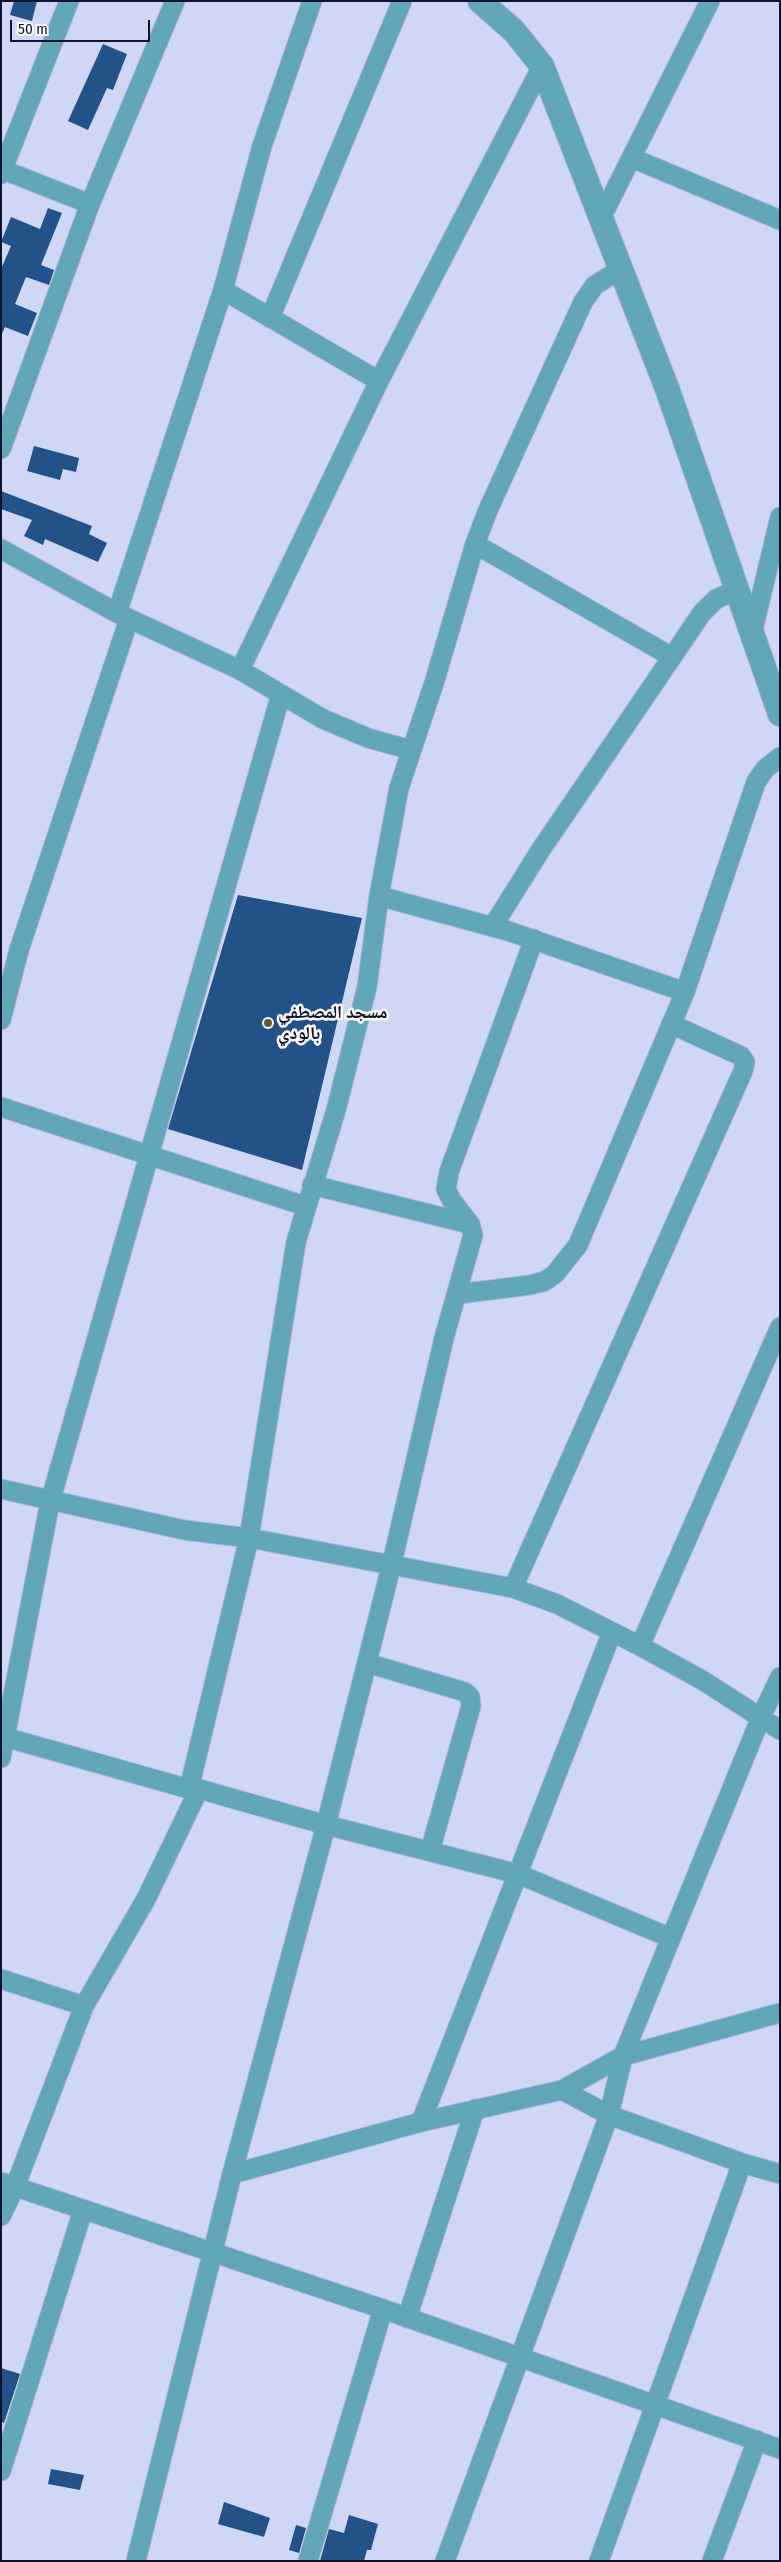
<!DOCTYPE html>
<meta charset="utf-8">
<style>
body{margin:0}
#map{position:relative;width:781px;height:2562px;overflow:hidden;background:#cfd7f5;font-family:"Fira Sans Condensed",sans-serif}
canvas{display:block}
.frame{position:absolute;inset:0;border:2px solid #0f132e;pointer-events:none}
.scale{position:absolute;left:10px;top:20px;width:140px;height:22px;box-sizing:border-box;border:2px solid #0f132e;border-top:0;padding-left:6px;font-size:15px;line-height:18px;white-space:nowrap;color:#0f132e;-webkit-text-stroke:4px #f9f9f9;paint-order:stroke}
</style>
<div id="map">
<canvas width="781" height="2562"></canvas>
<div class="frame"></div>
<div class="scale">50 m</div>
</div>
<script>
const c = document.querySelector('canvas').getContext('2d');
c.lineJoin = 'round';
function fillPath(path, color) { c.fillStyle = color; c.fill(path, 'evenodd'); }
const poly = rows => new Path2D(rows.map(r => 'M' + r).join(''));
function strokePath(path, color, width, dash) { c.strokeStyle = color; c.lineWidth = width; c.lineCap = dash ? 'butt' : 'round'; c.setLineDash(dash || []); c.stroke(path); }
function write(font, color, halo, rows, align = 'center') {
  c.font = font + ' "Fira Sans Condensed","Noto Naskh Arabic",sans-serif'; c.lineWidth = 5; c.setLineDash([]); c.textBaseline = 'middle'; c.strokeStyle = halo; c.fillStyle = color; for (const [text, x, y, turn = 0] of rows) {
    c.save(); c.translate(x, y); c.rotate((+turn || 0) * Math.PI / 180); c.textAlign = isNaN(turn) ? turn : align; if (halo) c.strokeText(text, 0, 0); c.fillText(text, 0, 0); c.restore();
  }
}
const building = poly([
 [14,1,37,1,32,21,10,15],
 [103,44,127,54,113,90,107,88,88,130,68,121],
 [48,208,62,213,41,265,54,270,49,285,26,277,15,304,37,313,28,336,5,327,1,336,1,269,11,246,1,242,11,217,40,229],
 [34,446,79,458,76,472,63,469,60,480,27,471],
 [1,491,92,526,89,534,107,543,98,562,45,539,43,545,24,536,32,520,1,509],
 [238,895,362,918,302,1170,168,1129],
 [1,2368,20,2374,4,2423,1,2422],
 [51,2469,84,2475,80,2490,48,2484],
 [224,2502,270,2518,264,2537,218,2524],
 [349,2515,378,2524,371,2550,367,2550,364,2561,320,2561,329,2529,344,2533],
 [296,2525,306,2528,299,2553,289,2550]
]);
const minor = poly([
 [632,158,780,220],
 [1,169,90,204],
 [1,174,69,1],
 [601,218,710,1],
 [223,290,379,381],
 [270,318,402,1],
 [1,449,90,204,175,1],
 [475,544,672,657],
 [1,549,117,613,240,670,379,381,542,66],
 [117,613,223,290,262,146,312,1],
 [752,634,780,517],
 [240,670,323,719,368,738,411,750],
 [379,896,508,931,685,992],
 [493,926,540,851,702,613,716,599,737,590],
 [1,1020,19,950,129,619],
 [1,1107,305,1206],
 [312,1185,470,1224],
 [458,1294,530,1285,545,1281,555,1274,578,1245,685,992,756,782,765,769,780,757],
 [1,1489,184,1530,249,1538,513,1588,557,1604,640,1646,702,1680,780,1730],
 [513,1588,743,1071,745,1062,741,1056,671,1024],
 [640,1646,780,1327],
 [367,1663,465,1692,470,1697,471,1706,430,1851],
 [1,1736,189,1789,199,1789,326,1825,518,1874,671,1938],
 [1,1758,50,1502,281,694],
 [189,1789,249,1538,296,1242,336,1110,367,987,379,896,399,788,435,680,475,544,488,510,583,302,595,285,621,269],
 [1,1979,84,2006],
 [562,2090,609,2115,742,2163,780,2174],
 [421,2122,612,1632],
 [232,2174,326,1825,392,1563,444,1338,473,1235,470,1224,452,1201,446,1189,449,1172,534,939],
 [1,2182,383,2309,780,2449],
 [1,2216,15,2187,84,2006,146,1899,199,1789],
 [407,2318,475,2109],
 [1,2471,83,2210],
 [136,2561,232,2174,421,2122,562,2090,623,2056,780,2013],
 [308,2561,383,2309],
 [445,2561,609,2115,623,2056,761,1717,780,1677],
 [599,2561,742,2163],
 [712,2561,757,2440]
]);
const tertiary = poly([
 [480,1,514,31,542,66,668,391,780,714]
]);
const markers = [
 [268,1023,5,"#675926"]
];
const poiNames = [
 ["مسجد المصطفي",278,1013],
 ["بالودي",278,1034]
];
fillPath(building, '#235288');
strokePath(minor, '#acb4d1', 21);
strokePath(tertiary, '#acb4d1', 26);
strokePath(minor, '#62a7b7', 19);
strokePath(tertiary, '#62a7b7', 24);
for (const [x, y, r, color] of markers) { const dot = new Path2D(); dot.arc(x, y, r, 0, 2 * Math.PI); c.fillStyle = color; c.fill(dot); strokePath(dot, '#f9f9f9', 2); }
write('bold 18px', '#0f132e', '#f9f9f9', poiNames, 'left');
</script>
